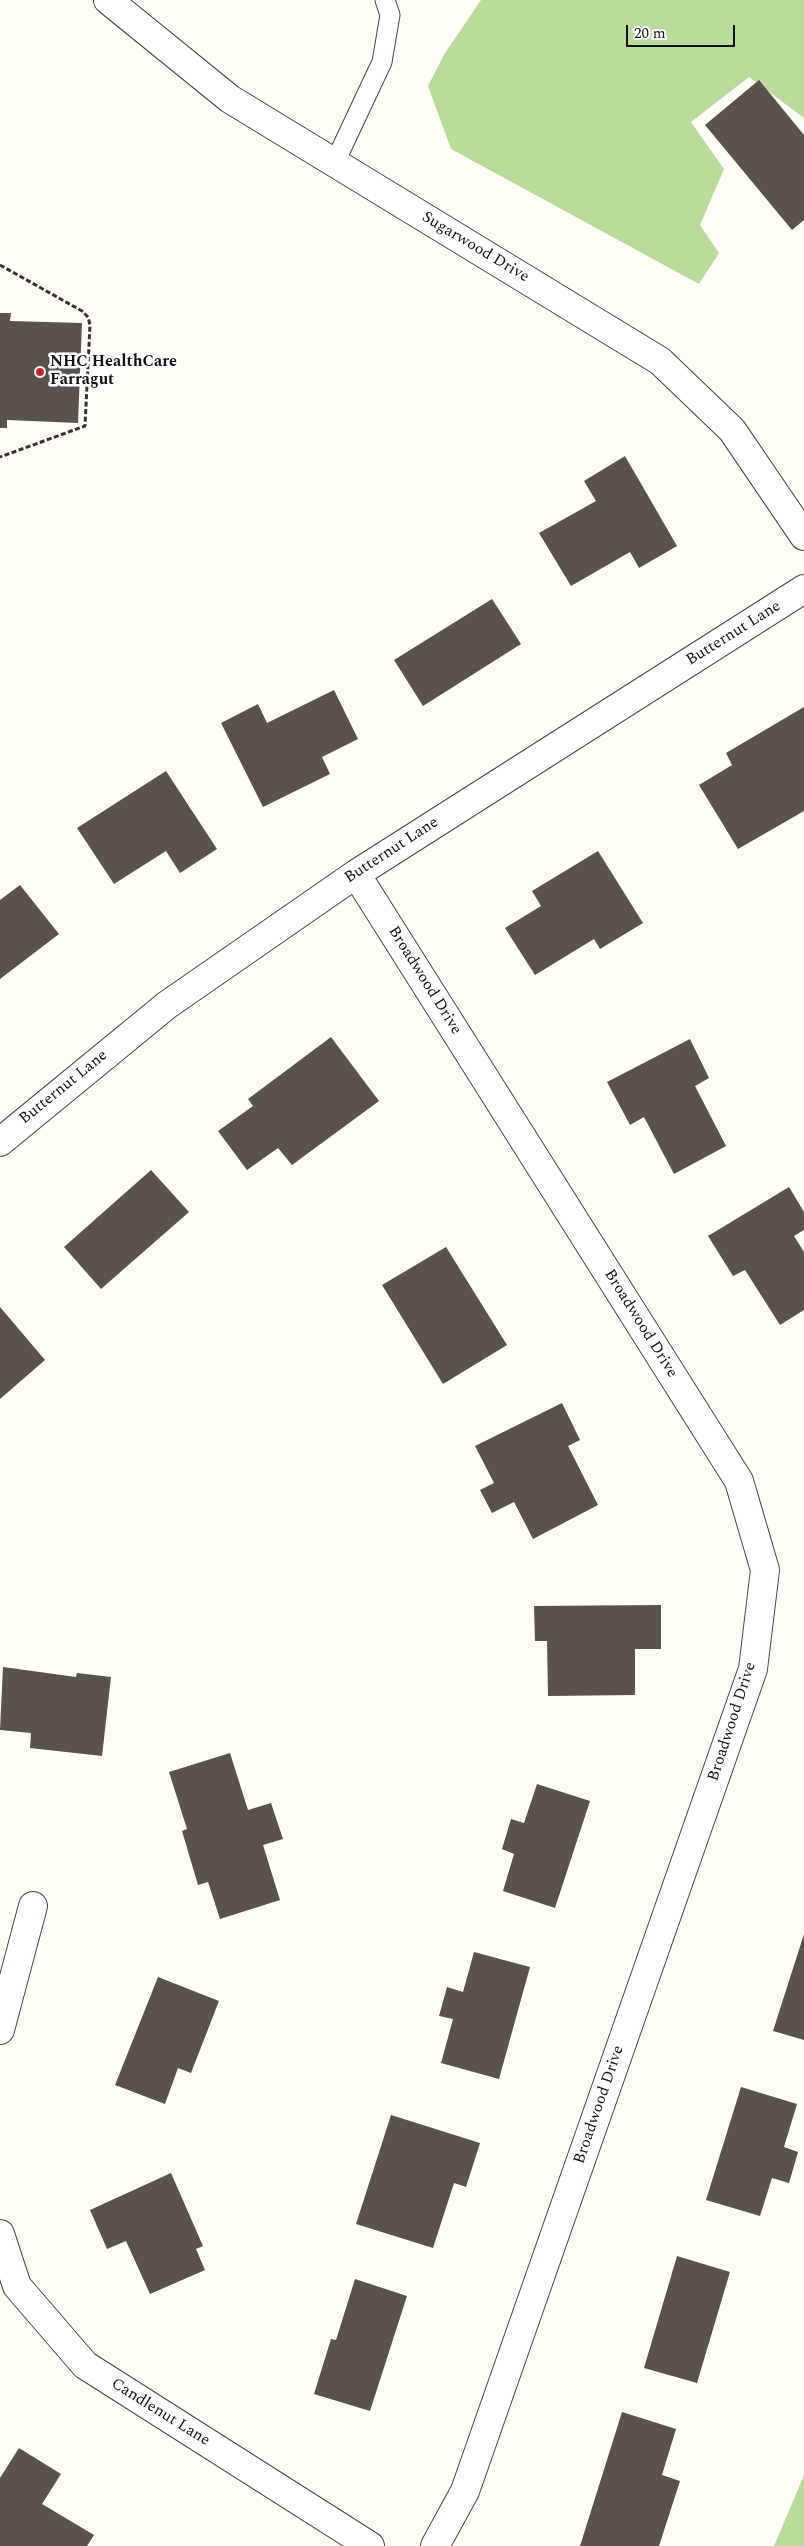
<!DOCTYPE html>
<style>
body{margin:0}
#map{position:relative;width:804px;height:2546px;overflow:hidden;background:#fffdf5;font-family:Spectral,serif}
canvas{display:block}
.scale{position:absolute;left:626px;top:25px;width:109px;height:22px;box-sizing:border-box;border:2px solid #111;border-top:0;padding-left:6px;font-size:15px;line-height:18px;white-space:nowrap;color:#111;-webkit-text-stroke:4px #fff;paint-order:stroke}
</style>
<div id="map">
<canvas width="804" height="2546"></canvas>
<div class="scale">20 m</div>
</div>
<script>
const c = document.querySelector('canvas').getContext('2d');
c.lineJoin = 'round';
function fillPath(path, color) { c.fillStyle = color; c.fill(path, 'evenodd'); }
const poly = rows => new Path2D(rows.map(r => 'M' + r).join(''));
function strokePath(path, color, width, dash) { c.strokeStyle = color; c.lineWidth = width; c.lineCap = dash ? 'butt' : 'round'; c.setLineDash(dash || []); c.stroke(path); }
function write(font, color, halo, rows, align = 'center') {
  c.font = font + ' Spectral,serif'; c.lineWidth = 5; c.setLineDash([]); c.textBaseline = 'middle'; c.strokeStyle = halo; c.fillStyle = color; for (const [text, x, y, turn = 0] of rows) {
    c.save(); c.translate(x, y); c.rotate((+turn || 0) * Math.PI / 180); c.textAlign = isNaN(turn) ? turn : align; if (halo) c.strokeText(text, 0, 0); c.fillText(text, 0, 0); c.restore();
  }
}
const forest = poly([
 [481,0,804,0,804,118,749,77,691,122,724,169,700,225,719,253,699,284,451,149,428,86,445,53],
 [804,2475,804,2546,774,2546]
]);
const building = poly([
 [759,80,804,135,804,220,792,230,705,125],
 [0,313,11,313,10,321,82,323,78,423,7,420,7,428,0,428],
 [625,456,677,546,639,568,630,552,571,586,539,533,596,501,584,481],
 [492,599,521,644,423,706,394,660],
 [334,690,358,739,322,757,330,774,263,807,221,723,258,704,267,723],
 [804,707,804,811,738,849,699,785,732,765,726,753],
 [166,771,217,849,180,873,166,851,114,884,77,828],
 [598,851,643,923,600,949,594,939,535,975,505,928,541,906,532,891],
 [20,885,59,934,0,979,0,900],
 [331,1037,379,1101,292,1165,278,1148,247,1170,218,1131,253,1106,248,1099],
 [690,1039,709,1078,695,1086,726,1146,674,1174,644,1117,630,1125,607,1082],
 [151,1170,189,1212,101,1289,64,1247],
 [789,1187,804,1212,804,1230,794,1236,804,1252,804,1310,780,1325,745,1270,733,1276,708,1236],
 [446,1247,507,1345,443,1384,382,1285],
 [0,1307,45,1360,0,1399],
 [562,1403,580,1440,568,1446,598,1505,533,1539,514,1502,492,1513,480,1490,494,1483,475,1446],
 [661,1605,661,1649,635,1649,635,1695,548,1696,547,1641,535,1641,534,1606],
 [3,1667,76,1677,77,1673,111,1677,102,1756,30,1748,31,1733,0,1730],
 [230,1753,248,1810,271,1803,283,1839,263,1845,280,1900,220,1919,208,1882,198,1885,182,1831,187,1829,169,1772],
 [537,1784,590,1801,555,1908,503,1891,514,1854,502,1849,511,1819,524,1823],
 [804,1934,804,2040,773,2031],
 [474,1952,530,1967,499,2079,441,2063,453,2019,439,2016,447,1987,463,1992],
 [158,1977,219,2001,191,2073,178,2068,165,2104,115,2085],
 [741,2087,797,2104,784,2147,798,2152,789,2183,772,2178,760,2216,706,2200],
 [391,2115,480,2143,466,2187,454,2183,433,2248,356,2224],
 [171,2173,203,2246,196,2249,205,2270,150,2294,126,2241,107,2249,90,2210],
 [677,2256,730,2272,697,2383,644,2368],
 [355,2279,407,2296,370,2411,314,2394,331,2339,336,2340],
 [622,2412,676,2429,662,2475,680,2481,659,2546,580,2546],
 [19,2448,61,2474,42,2504,94,2535,87,2546,0,2546,0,2478]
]);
const path = poly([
 [0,265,82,311,88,317,90,325,85,426,0,457]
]);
const service = poly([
 [335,162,382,62,390,15,385,0]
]);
const minor = poly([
 [108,0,230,99,660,361,732,430,804,536],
 [356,874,739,1481,765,1570,753,1669,465,2491,435,2546],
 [0,1142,167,1005,356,874,804,589],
 [0,2030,33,1906],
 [0,2234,17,2286,85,2365,370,2546]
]);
const markers = [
 [40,372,5,"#c4262e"]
];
const streetNames = [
 ["Sugarwood Drive",475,248,31],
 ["Butternut Lane",734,634,-32],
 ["Butternut Lane",392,851,-33],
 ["Broadwood Drive",424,981,58],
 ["Butternut Lane",64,1088,-39],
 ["Broadwood Drive",640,1324,58],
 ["Broadwood Drive",733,1722,-72],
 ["Broadwood Drive",600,2105,-71],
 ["Candlenut Lane",160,2413,32]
];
const poiNames = [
 ["NHC HealthCare",50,363],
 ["Farragut",50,381]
];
fillPath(forest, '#b9dc9c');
fillPath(building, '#5a524d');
strokePath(service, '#444', 21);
strokePath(minor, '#444', 30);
strokePath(path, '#333', 3, [5, 2.5]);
strokePath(service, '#fff', 19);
strokePath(minor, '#fff', 28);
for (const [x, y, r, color] of markers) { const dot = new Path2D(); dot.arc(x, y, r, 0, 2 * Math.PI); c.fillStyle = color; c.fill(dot); strokePath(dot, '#fff', 2); }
write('16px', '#111', '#fff', streetNames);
write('bold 16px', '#111', '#fff', poiNames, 'left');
</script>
